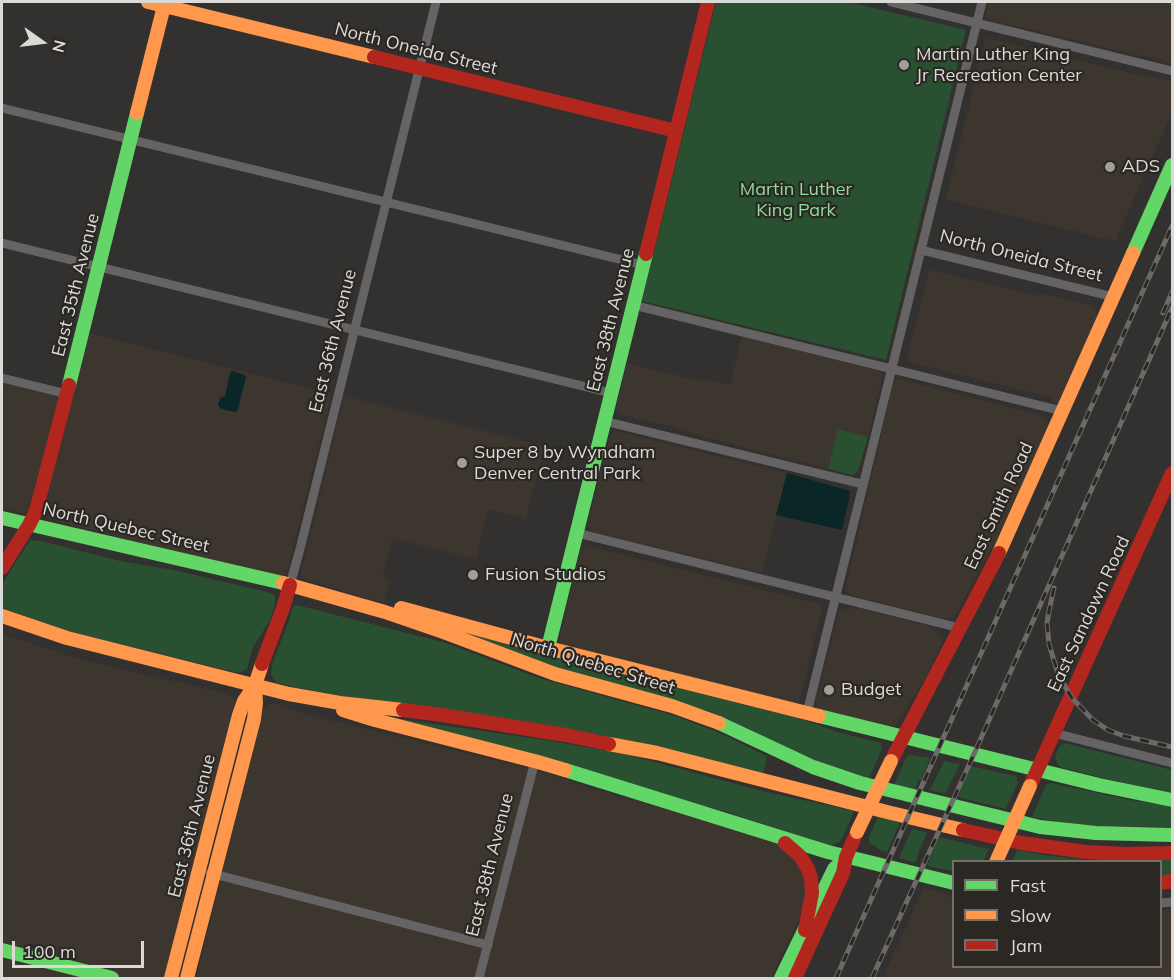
<!DOCTYPE html>
<style>
body{margin:0}
#map{position:relative;width:1174px;height:980px;overflow:hidden;background:#33312f;font-family:Mulish,sans-serif}
canvas{display:block}
.frame{position:absolute;inset:0;border:3px solid #dcdad7;pointer-events:none}
.legend{position:absolute;left:952px;top:860px;width:210px;height:108px;box-sizing:border-box;background:#2b2823;border:2px solid #726f6b;margin:0;padding:8px 10px;list-style:none;font-size:18px;color:#dcdad7}
.legend li{display:flex;align-items:center;gap:12px;height:30px}
.legend b{width:30px;border:2px solid #726f6b}
.north{position:absolute;left:12px;top:12px;width:60px;height:60px;-webkit-text-stroke:4px #2b2823;paint-order:stroke;rotate:104deg;font-size:16px;font-weight:700;line-height:24px;text-align:center;color:#dcdad7}
.north::after{content:'';display:block;margin:auto;width:21px;height:27px;background:#dcdad7;clip-path:polygon(50% 0,100% 100%,50% 72%,0 100%)}
.scale{position:absolute;left:12px;top:941px;width:132px;height:27px;box-sizing:border-box;border:3px solid #dcdad7;border-top:0;padding-left:8px;font-size:18px;line-height:21px;white-space:nowrap;color:#dcdad7;-webkit-text-stroke:4px #2b2823;paint-order:stroke}
</style>
<div id="map">
<canvas width="1174" height="980"></canvas>
<div class="frame"></div>
<ul class="legend">
<li><b style="height:8px;background:#63d668"></b>Fast</li>
<li><b style="height:8px;background:#ff974d"></b>Slow</li>
<li><b style="height:8px;background:#b3261e"></b>Jam</li>
</ul>
<div class="north">N</div>
<div class="scale">100 m</div>
</div>
<script>
const c = document.querySelector('canvas').getContext('2d');
c.lineJoin = 'round';
function fillPath(path, color) { c.fillStyle = color; c.fill(path, 'evenodd'); }
const poly = rows => new Path2D(rows.map(r => 'M' + r).join(''));
function strokePath(path, color, width, dash) { c.strokeStyle = color; c.lineWidth = width; c.lineCap = dash ? 'butt' : 'round'; c.setLineDash(dash || []); c.stroke(path); }
function write(font, color, halo, rows, align = 'center') {
  c.font = font + ' Mulish,sans-serif'; c.lineWidth = 4.5; c.setLineDash([]); c.textBaseline = 'middle'; c.strokeStyle = halo; c.fillStyle = color; for (const [text, x, y, turn = 0] of rows) {
    c.save(); c.translate(x, y); c.rotate((+turn || 0) * Math.PI / 180); c.textAlign = isNaN(turn) ? turn : align; if (halo) c.strokeText(text, 0, 0); c.fillText(text, 0, 0); c.restore();
  }
}
const built = poly([
 [989,2,1172,2,1172,63,990,20,986,16],
 [986,38,1135,74,1172,81,1172,113,1115,241,946,199],
 [929,270,1038,296,1039,293,1088,304,1095,308,1097,312,1097,316,1059,402,1054,404,1050,397,906,361],
 [88,333,332,394,287,573,284,577,203,558,51,520,46,518,44,511,59,449],
 [742,336,879,371,881,374,882,378,868,437,838,430,828,469,676,429,676,428,620,414,617,412,616,409,627,363,700,381,701,378,730,385],
 [900,379,1038,415,1045,419,1049,425,1002,529,956,614,953,617,949,618,940,618,854,596,847,591,846,586,893,383,896,380],
 [2,383,53,396,57,399,58,404,31,508,25,514,2,509],
 [344,396,544,446,526,519,488,509,476,559,392,538,383,574,386,578,390,579,384,603,302,579,301,573],
 [615,431,787,473,762,573,591,531,588,526,588,523,610,435],
 [587,546,819,604,822,606,822,609,800,699,797,702,793,703,561,645,559,639,580,552],
 [859,608,928,626,939,634,942,640,942,644,923,682,895,726,893,727,819,709,817,705,816,701,839,611,841,609],
 [2,634,75,658,224,693,236,699,237,702,164,978,2,978],
 [274,703,304,714,543,772,619,797,680,812,777,843,786,848,808,876,803,911,771,978,196,978,219,886,223,862,262,711,266,706],
 [924,887,950,896,953,902,954,966,1160,966,1161,911,1172,909,1172,978,883,978]
]);
const green = poly([
 [716,2,848,2,966,30,886,360,642,301],
 [838,429,868,437,858,471,852,475,828,469],
 [30,540,41,541,120,561,174,570,271,593,275,596,275,604,270,620,253,647,247,669,239,673,78,634,2,608,2,584],
 [297,605,446,643,539,678,675,716,715,731,767,756,763,774,304,689,277,683,274,680,271,675,272,664,288,623,293,607],
 [462,632,800,718,837,732,881,743,882,748,869,779,803,756,726,718,708,711,560,669],
 [393,718,552,741,625,754,762,791,854,811,841,841,831,846,721,810,700,806],
 [1064,743,1172,770,1172,795,1063,768,1058,765,1055,758,1059,747],
 [910,755,930,758,921,780,919,779,915,790,894,785,906,758],
 [944,761,960,764,945,794,930,790],
 [970,766,1016,776,1018,782,1006,809,958,797],
 [1051,783,1130,800,1172,806,1172,827,1099,826,1072,824,1032,817,1046,785],
 [878,817,900,823,887,852,882,851,869,842,869,837],
 [912,829,927,833,918,853,919,854,915,863,899,858],
 [939,837,989,849,983,861,954,862,953,871,927,866],
 [1017,850,1045,855,1096,861,1172,860,1172,874,1161,876,1160,862,1012,862]
]);
const water = poly([
 [232,371,245,375,246,378,237,412,236,412,221,409,218,405,220,398,225,396,230,373],
 [787,473,850,491,849,499,842,530,776,515]
]);
const street = poly([
 [891,2,1172,71],
 [2,108,643,265],
 [2,243,611,393],
 [921,250,1114,297],
 [633,305,1062,411],
 [2,378,67,394],
 [604,421,862,484],
 [577,533,960,628],
 [290,585,300,549,436,2],
 [807,713,982,2],
 [1054,733,1172,763],
 [210,873,488,945],
 [1160,903,1172,902],
 [479,978,535,761]
]);
const fast = poly([
 [1133,253,1172,165],
 [69,385,137,113],
 [2,518,283,583],
 [548,648,646,254],
 [819,716,1099,785,1172,800],
 [719,723,813,767,860,783,1040,827,1096,833,1172,835],
 [565,770,828,852,954,883],
 [2,950,112,978],
 [781,978,834,869,846,857]
]);
const slow = poly([
 [148,2,374,57],
 [137,113,165,2],
 [999,553,1133,253],
 [283,583,385,612,446,633,555,674,672,706,719,723],
 [401,608,548,648,819,716],
 [2,616,67,638,289,694,340,703,403,710],
 [343,710,375,720,538,762,565,770],
 [609,744,657,753,891,813,963,830],
 [171,978,239,715,244,701,255,685,262,664],
 [187,978,254,719,256,703,255,685]
]);
const jam = poly([
 [374,57,676,131],
 [646,254,708,2],
 [2,568,29,525,36,511,69,385],
 [262,664,284,605,290,585],
 [403,710,442,715,565,735,609,744],
 [891,761,999,553],
 [1030,786,1172,473],
 [963,830,1021,843,1086,852,1125,854,1172,853],
 [785,843,800,856,808,869,811,878,812,893,805,930],
 [1160,883,1172,881],
 [795,978,843,873,846,857,857,832]
]);
const rail = poly([
 [1163,313,1172,292],
 [1054,588,1049,611,1047,623,1049,644,1058,674,1071,697,1093,720,1108,730,1124,736,1172,747],
 [836,978,1172,226],
 [872,978,974,754,1172,308]
]);
const slowBridge = poly([
 [857,832,891,761],
 [996,862,1030,786]
]);
const markers = [
 [904,65,6,"#a19f9c"],
 [1110,167,6,"#a19f9c"],
 [462,463,6,"#a19f9c"],
 [473,575,6,"#a19f9c"],
 [829,690,6,"#a19f9c"]
];
const streetNames = [
 ["North Oneida Street",416,49,14],
 ["North Oneida Street",1021,256,14],
 ["East 35th Avenue",76,285,-76],
 ["East 38th Avenue",611,320,-76],
 ["East 36th Avenue",333,341,-76],
 ["East Smith Road",999,506,-65],
 ["North Quebec Street",126,528,13],
 ["East Sandown Road",1089,614,-65],
 ["North Quebec Street",593,664,17],
 ["East 36th Avenue",192,826,-76],
 ["East 38th Avenue",490,865,-76]
];
const poiNames = [
 ["Martin Luther King",916,55],
 ["Jr Recreation Center",916,76],
 ["ADS",1122,167],
 ["Super 8 by Wyndham",474,453],
 ["Denver Central Park",474,474],
 ["Fusion Studios",485,575],
 ["Budget",841,690]
];
const parkNames = [
 ["Martin Luther",796,190],
 ["King Park",796,211]
];
fillPath(built, '#3d362e');
fillPath(green, '#295031');
fillPath(water, '#0b2627');
strokePath(street, '#656364', 9);
strokePath(fast, '#63d668', 14);
strokePath(slow, '#ff974d', 14);
strokePath(jam, '#b3261e', 14);
strokePath(rail, '#6b6a69', 5);
strokePath(rail, '#2b2823', 3, [9]);
strokePath(slowBridge, '#ff974d', 14);
for (const [x, y, r, color] of markers) { const dot = new Path2D(); dot.arc(x, y, r, 0, 2 * Math.PI); c.fillStyle = color; c.fill(dot); strokePath(dot, '#2b2823', 2); }
write('18px', '#dcdad7', '#2b2823', streetNames);
write('18px', '#dcdad7', '#2b2823', poiNames, 'left');
write('18px', '#90dc9c', '#2b2823', parkNames);
</script>
